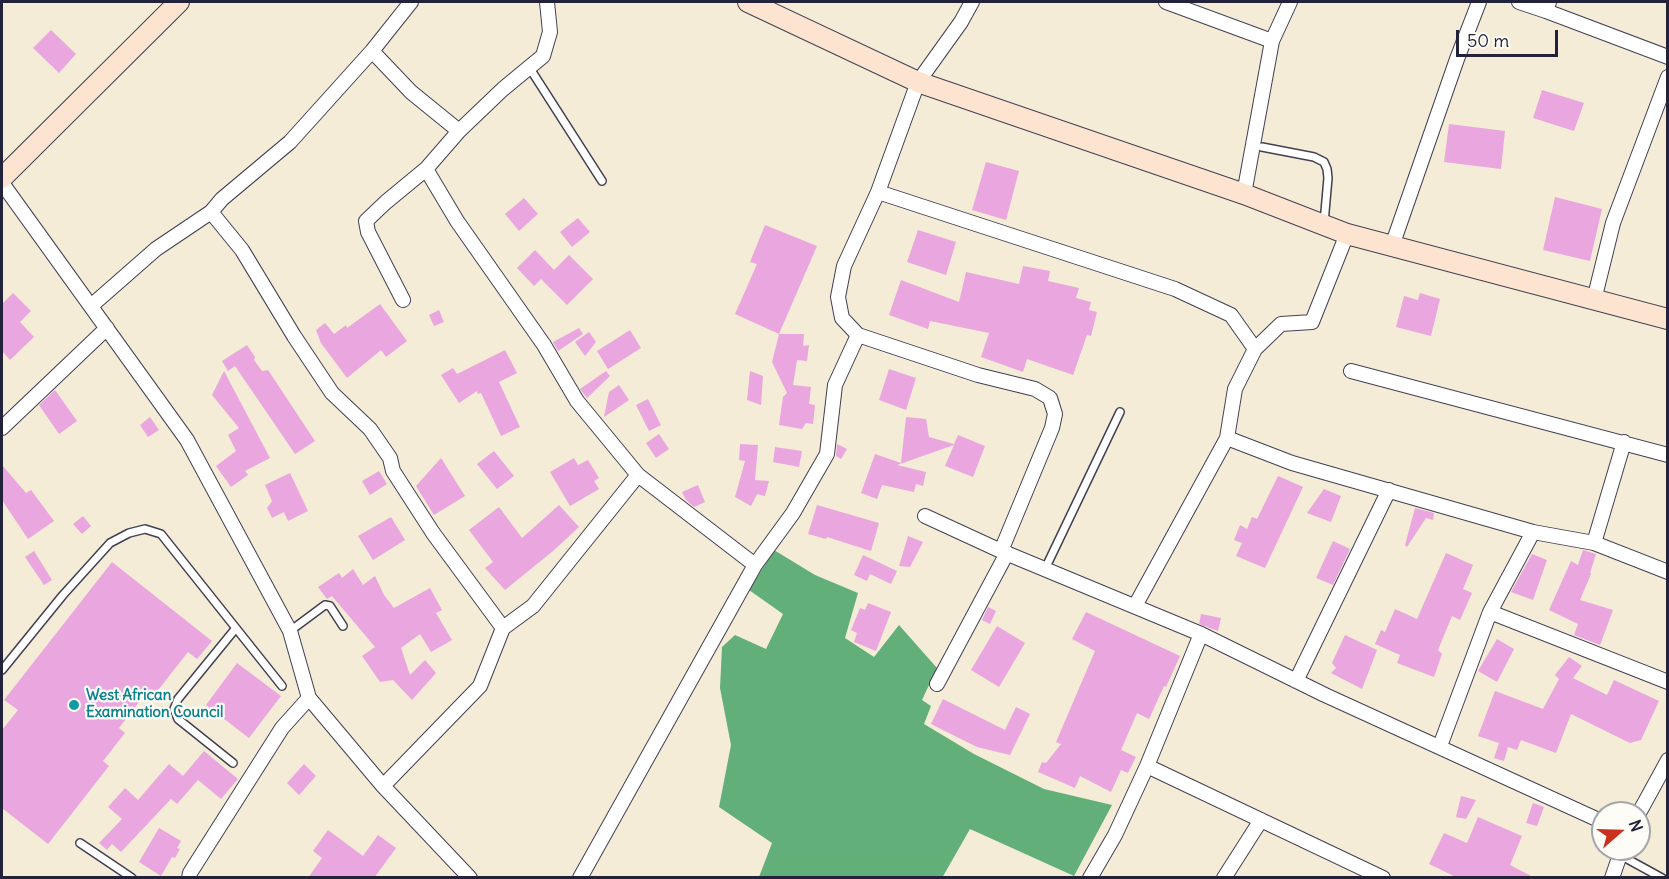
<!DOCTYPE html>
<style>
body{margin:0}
#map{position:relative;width:1669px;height:879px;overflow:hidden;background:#f4ecd7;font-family:Delius,sans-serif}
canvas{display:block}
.frame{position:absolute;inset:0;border:3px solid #22223b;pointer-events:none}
.north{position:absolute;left:1591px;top:801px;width:60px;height:60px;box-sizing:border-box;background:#fdfcf7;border:2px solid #a5a5ac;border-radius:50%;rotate:70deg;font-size:16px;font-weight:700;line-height:24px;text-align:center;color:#22223b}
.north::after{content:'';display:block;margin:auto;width:21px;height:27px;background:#c8321e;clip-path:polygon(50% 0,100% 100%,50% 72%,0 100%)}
.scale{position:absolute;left:1456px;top:30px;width:102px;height:27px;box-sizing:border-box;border:3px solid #22223b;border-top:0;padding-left:8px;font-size:18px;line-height:21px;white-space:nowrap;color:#22223b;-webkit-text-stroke:4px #fdfcf7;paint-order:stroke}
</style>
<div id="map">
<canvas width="1669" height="879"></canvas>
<div class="frame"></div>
<div class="north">N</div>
<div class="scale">50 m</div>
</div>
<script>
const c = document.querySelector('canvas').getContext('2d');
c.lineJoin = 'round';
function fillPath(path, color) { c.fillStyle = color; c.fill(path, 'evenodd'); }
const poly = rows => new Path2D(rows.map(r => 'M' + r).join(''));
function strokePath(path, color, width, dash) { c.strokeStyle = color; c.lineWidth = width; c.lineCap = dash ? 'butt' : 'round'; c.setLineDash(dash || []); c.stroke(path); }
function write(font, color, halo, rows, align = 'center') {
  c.font = font + ' Delius,sans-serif'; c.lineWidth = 4.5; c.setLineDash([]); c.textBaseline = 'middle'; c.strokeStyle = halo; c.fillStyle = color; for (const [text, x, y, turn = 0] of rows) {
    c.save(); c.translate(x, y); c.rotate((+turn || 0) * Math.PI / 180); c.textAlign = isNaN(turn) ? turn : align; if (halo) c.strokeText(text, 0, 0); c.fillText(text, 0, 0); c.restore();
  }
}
const forest = poly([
 [774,550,815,575,858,593,845,638,874,657,899,625,937,668,922,700,931,706,924,724,974,754,1044,789,1112,805,1074,876,970,829,942,878,759,877,772,843,719,807,731,745,720,688,722,647,735,635,766,649,783,614,749,590]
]);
const building = poly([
 [51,30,76,54,59,73,33,48],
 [1542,90,1584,103,1574,131,1533,118],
 [1449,124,1505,131,1501,169,1444,162],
 [986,162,1019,171,1006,220,972,210],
 [1555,197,1602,209,1590,261,1543,250],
 [524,198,538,214,519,231,505,214],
 [578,218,590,232,572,247,560,232],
 [765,225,817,246,779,334,735,314,757,264,750,262],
 [918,230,956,242,946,275,907,262],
 [535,250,554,270,569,255,593,279,567,305,541,279,534,286,517,268],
 [1023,266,1050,271,1048,281,1079,288,1076,298,1091,302,1089,310,1097,312,1091,336,1087,335,1073,375,1027,359,1023,372,981,357,989,333,930,321,928,329,889,315,901,280,959,302,966,272,1019,284],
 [13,293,31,311,20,322,34,337,10,360,2,351,2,304],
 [1420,293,1440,299,1431,336,1396,327,1404,296,1418,300],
 [380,304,407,341,386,357,381,350,347,378,321,343,316,330,325,323,334,334,346,325,347,328],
 [439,310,444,322,434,326,429,315],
 [579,328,583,334,558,351,553,342],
 [630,330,641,348,608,369,597,351],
 [589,332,596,342,585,356,575,342],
 [779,334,804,334,803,346,809,345,807,361,797,360,793,385,811,387,809,404,815,405,813,424,806,423,802,429,779,425,783,397,787,393,772,362],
 [247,345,255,357,254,360,262,371,268,370,315,441,295,454,235,366,228,371,222,361],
 [505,350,517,373,499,382,520,427,501,436,481,393,478,394,477,391,459,403,441,375,453,368,457,374],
 [889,369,916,378,906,410,879,400],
 [224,371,270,458,245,471,248,475,231,487,216,466,236,451,228,435,239,428,212,395],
 [606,371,610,376,587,398,580,389],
 [750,371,763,376,761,405,747,400],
 [619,385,629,400,604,417,609,392],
 [55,390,77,421,59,434,39,405],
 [648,399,661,425,649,431,636,405],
 [150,417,159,430,148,437,140,425],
 [906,417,926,419,929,437,954,444,958,435,985,446,973,477,945,466,954,445,897,465,926,472,923,486,916,484,914,492,882,485,877,499,861,493,875,454,901,463],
 [659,434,669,449,656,458,646,443],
 [740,444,758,445,755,480,769,481,765,496,757,494,751,506,735,497,745,461,739,460],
 [837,444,847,449,841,459,836,456],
 [775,447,802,451,799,467,773,462],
 [494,451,514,476,497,489,477,464],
 [441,458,465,496,434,515,416,486],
 [574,458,578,465,588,460,599,478,594,481,599,489,570,506,550,472],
 [2,465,26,493,31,490,54,521,28,539,2,500],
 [379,471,387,484,370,495,362,481],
 [290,473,308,511,288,521,284,512,272,518,267,508,272,501,265,485],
 [1278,476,1303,487,1265,568,1236,556,1242,543,1234,540,1240,525,1247,529,1252,517,1257,519],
 [698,485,705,502,694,507,686,500,682,492],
 [1324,489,1341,496,1331,522,1307,513],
 [559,505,579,527,553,551,505,590,485,568,493,562,469,530,499,507,522,538],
 [817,505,879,523,871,551,827,537,826,539,808,534],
 [1415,508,1434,513,1433,520,1426,518,1407,547,1405,545],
 [83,516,91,526,82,534,73,524],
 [391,517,405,540,373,560,358,536],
 [908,536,923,542,910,567,899,566],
 [1333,541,1350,549,1333,585,1316,578],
 [1583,550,1596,554,1590,573,1591,574,1580,600,1613,610,1600,645,1574,635,1578,624,1549,610,1571,561,1578,565],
 [34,551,52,580,44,585,25,557],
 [1446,553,1473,565,1463,589,1472,593,1460,620,1452,616,1438,650,1442,654,1434,677,1397,663,1400,655,1375,644,1381,630,1385,632,1395,609,1417,619],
 [1532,554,1547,560,1533,600,1511,592],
 [863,555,897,571,891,584,870,574,867,581,854,575],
 [112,562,212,641,197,659,188,652,155,694,149,689,119,728,125,733,103,761,109,766,48,844,2,808,2,730,18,710,4,700],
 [353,569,363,585,375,576,384,595,394,608,430,588,442,610,436,613,452,640,431,652,420,634,401,648,410,675,425,660,436,673,412,700,393,680,380,682,362,656,375,647,332,596,327,599,318,587,339,573,342,578],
 [868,603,891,612,876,651,854,642,857,633,851,630,860,608,865,610],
 [988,607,996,611,990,624,982,620],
 [1086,612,1180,656,1166,687,1164,686,1149,719,1137,713,1121,750,1136,757,1128,773,1121,770,1111,792,1080,776,1075,788,1038,772,1042,762,1046,763,1061,744,1056,742,1095,651,1072,639],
 [1201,614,1221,618,1218,631,1199,624],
 [997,626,1025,643,999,687,971,670],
 [1345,635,1377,650,1362,689,1331,673,1336,668,1332,663],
 [1497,639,1514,649,1497,682,1478,671],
 [1569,657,1582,666,1573,678,1607,695,1614,680,1659,701,1641,740,1630,743,1571,714,1556,753,1521,740,1517,750,1508,747,1504,761,1494,758,1499,743,1478,736,1495,691,1543,709,1559,679,1555,675],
 [237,663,281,696,249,738,206,705],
 [943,699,1005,730,1016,707,1030,714,1010,755,977,747,931,724],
 [204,751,238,779,221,799,198,780,177,804,171,799,121,852,112,844,107,850,99,843,122,819,108,807,125,788,138,800,169,764,183,776],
 [304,764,316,776,299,795,287,783],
 [1461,796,1476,800,1466,819,1456,817],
 [1533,803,1544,807,1537,826,1526,823],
 [1478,817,1522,836,1510,865,1535,878,1458,878,1429,864,1444,833,1467,843],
 [159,828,181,841,177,848,180,849,175,858,172,857,161,876,139,862],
 [328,830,363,856,378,835,396,848,374,878,308,878,322,858,313,851]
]);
const lane = poly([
 [529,67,602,181],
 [1262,147,1314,157,1324,162,1327,169,1328,178,1324,223],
 [1045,569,1120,412],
 [290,631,325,605,330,606,343,626],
 [2,670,63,595,110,543,129,533,145,529,161,534,282,686],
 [233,763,178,719,174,709,178,699,236,628],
 [80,843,132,878],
 [1620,855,1662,878]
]);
const street = poly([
 [1166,2,1272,41],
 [1519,2,1546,11,1549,2],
 [1546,11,1668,57],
 [372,51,411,92,459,131],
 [426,169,457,221,544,345,577,401,638,475,755,565,580,878],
 [2,183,187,440,290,631,309,698,383,786,470,878],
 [878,192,1175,289,1231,315,1255,349],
 [1244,194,1272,41,1290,2],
 [211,212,242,250,294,336,332,393,370,429,390,458,393,471,433,533,503,628],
 [1392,246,1457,59,1479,2],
 [403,300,368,232,366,221,386,202,426,169,459,131,503,89,543,56,550,32,547,2],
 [1594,300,1613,223,1668,77],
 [91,306,156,249,211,212,222,199,290,142,372,51,411,2],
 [858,335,978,375,1035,389,1050,398,1055,414,1052,428,1001,551],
 [1351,371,1668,455],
 [2,428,107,328],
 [1227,438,1235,389,1255,349,1281,324,1312,322,1347,234],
 [925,516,1001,551,1201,634,1325,695,1603,822],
 [1594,543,1624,442],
 [755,565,793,513,827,454,835,385,858,335,842,318,838,297,844,266,878,192,918,82,961,22,972,2],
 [1135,606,1227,438,1292,463,1533,532,1594,543,1668,572],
 [1490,612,1668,682],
 [1296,681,1389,490],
 [937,684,1007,553],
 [1440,746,1490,612,1533,532],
 [1147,766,1383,878],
 [383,786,480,686,503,628,533,606,638,475],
 [1639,813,1668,760],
 [189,878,190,873,282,728,309,698],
 [1090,878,1115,835,1147,766,1201,634],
 [1224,878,1261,820],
 [1612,878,1622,849]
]);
const secondary = poly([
 [748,2,918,82,1244,194,1347,234,1668,319],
 [2,178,179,2]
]);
const markers = [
 [74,705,6,"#0f9aa8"]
];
const cultureNames = [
 ["West African",86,696],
 ["Examination Council",86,713]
];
fillPath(forest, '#62af79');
fillPath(building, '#eaa6df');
strokePath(lane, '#424052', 10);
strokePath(street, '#424052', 16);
strokePath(secondary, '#424052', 22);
strokePath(lane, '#fff', 7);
strokePath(street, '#fff', 14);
strokePath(secondary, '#fde4d1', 20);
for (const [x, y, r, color] of markers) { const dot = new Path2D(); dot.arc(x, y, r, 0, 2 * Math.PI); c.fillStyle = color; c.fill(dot); strokePath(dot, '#fdfcf7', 2); }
write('bold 15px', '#0d838f', '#fdfcf7', cultureNames, 'left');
</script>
